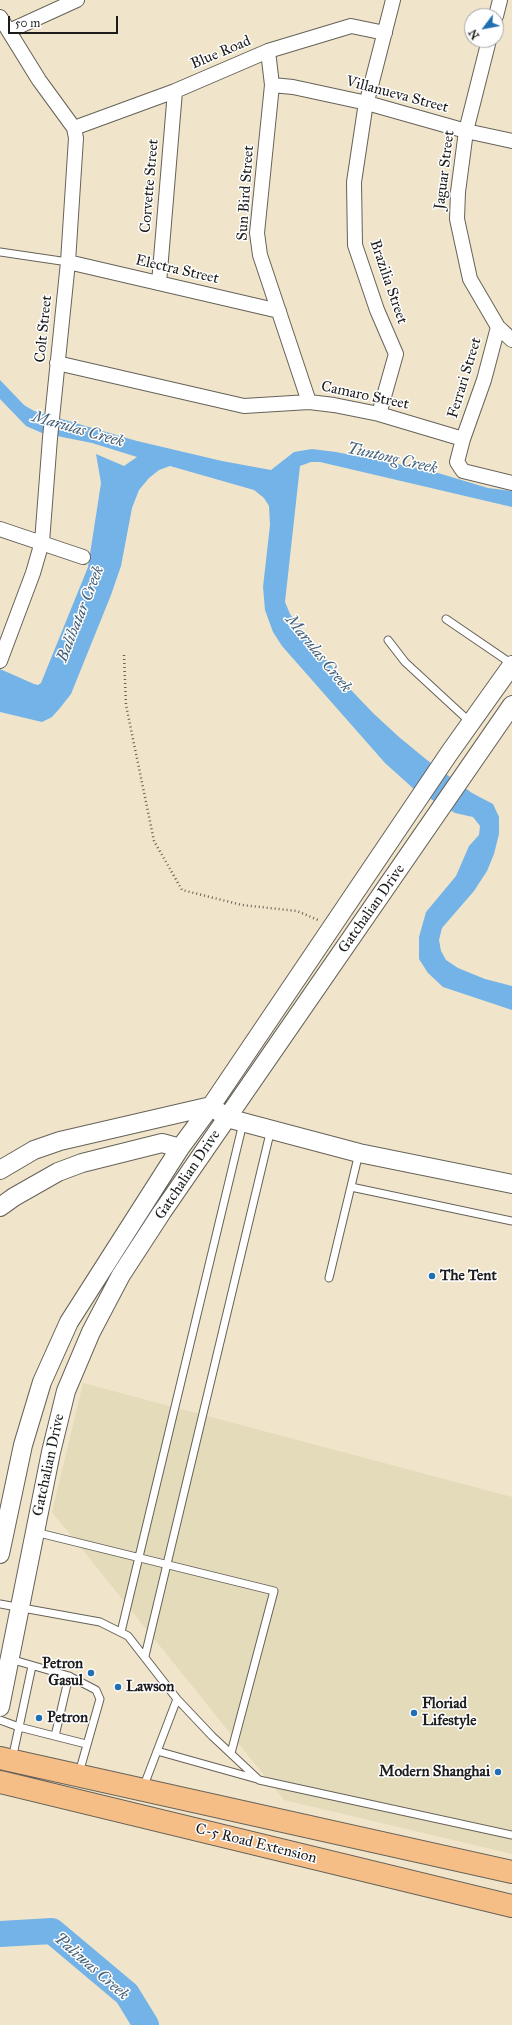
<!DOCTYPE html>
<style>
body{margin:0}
#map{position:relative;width:512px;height:2025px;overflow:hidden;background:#f0e5ca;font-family:"IM FELL Great Primer",serif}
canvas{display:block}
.north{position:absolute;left:464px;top:8px;width:40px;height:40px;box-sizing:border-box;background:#fff;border:1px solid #a4a4a4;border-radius:50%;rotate:238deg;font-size:11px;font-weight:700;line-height:16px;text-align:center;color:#1c1c1c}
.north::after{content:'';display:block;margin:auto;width:14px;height:18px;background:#1f6fb2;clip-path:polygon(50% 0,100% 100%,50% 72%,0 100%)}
.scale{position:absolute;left:8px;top:16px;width:110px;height:18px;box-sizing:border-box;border:2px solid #1c1c1c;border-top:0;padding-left:5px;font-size:12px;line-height:14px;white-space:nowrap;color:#1c1c1c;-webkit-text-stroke:3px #fff;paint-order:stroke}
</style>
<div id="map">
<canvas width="512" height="2025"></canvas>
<div class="north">N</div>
<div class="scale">50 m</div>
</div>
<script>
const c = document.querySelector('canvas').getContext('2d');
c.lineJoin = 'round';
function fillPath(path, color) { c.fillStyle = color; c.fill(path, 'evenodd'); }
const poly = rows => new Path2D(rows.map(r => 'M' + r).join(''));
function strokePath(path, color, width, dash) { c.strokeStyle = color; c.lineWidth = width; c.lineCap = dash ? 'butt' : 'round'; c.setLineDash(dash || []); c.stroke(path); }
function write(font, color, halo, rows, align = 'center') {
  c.font = font + ' "IM FELL Great Primer",serif'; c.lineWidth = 3; c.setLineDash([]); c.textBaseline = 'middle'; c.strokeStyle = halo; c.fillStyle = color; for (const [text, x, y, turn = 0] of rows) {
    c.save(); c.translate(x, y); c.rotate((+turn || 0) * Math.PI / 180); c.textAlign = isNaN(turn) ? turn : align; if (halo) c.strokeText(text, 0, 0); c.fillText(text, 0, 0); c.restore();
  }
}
const built = poly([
 [83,1383,512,1497,512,1854,284,1800,52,1512]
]);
const water = poly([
 [0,380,24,405,34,411,137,441,222,461,271,470,294,452,312,449,336,452,428,470,488,488,512,491,512,507,320,462,311,462,300,466,285,602,290,614,298,625,352,691,373,713,399,737,427,760,472,793,493,804,499,817,499,834,494,854,487,871,474,891,442,928,439,940,441,951,446,960,458,968,485,979,512,986,512,1010,443,987,428,973,419,959,419,937,426,912,456,876,469,846,479,835,480,826,473,817,455,813,415,790,385,763,282,646,273,632,265,610,263,587,270,525,269,506,264,498,254,490,170,466,159,470,149,478,139,490,132,508,121,566,111,595,71,694,60,708,52,717,42,722,0,712,0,669,34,684,38,685,41,683,88,567,101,483,96,454,124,466,137,457,92,443,42,433,26,426,0,399]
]);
const river = poly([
 [0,1934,52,1931,127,1994,146,2025]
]);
const path = poly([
 [124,655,126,705,154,841,182,890,242,905,297,911,318,920]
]);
const service = poly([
 [0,252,68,262],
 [446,619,512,664],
 [388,640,405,662,470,722],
 [351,1187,512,1221],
 [329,1278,359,1153],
 [35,1532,274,1591,231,1753],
 [0,1604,100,1622,128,1636,177,1699,212,1736,259,1780,512,1835],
 [121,1632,243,1123],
 [145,1656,271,1129],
 [10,1659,69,1676,96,1690,100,1699,79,1773],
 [32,1666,19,1727,86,1744],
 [0,1720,19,1727,12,1759],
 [55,1736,69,1676],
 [157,1751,257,1779],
 [143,1788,177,1699]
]);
const minor = poly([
 [496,16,500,0],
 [0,17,39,80,74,128,76,138,68,262,50,438,42,542,33,573,0,661],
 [9,31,77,0],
 [489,40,466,131,458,192,457,219,470,279,498,327,512,340],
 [268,51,272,85,257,233,260,255,309,402],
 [272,85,293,87,367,103,466,131,512,141],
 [74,128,175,91,268,51,351,26,385,33],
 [68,262,279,311],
 [159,283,175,91],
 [498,327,484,380,463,439,457,462,463,471,512,483],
 [57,363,244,406,309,402,334,405,379,414,463,439],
 [379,414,396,354,377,310,355,245,354,182,365,109,393,0],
 [0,529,83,557]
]);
const tertiary = poly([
 [0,1170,34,1150,60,1141,211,1106,227,1118,359,1153,512,1184],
 [0,1207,14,1197,58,1172,82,1163,162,1143,180,1148],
 [0,1554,23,1445,42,1382,69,1322,180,1148,211,1106,450,752,512,665],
 [0,1707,51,1452,66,1391,91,1332,121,1275,162,1212,512,705]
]);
const primary = poly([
 [0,1758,512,1872],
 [0,1782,512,1906]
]);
const markers = [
 [432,1276,4,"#1f6fb2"],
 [91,1673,4,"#1f6fb2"],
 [118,1687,4,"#1f6fb2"],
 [414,1713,4,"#1f6fb2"],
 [39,1718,4,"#1f6fb2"],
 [498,1772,4,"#1f6fb2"]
];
const streetNames = [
 ["Blue Road",221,53,-23],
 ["Villanueva Street",397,95,15],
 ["Jaguar Street",445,170,-83],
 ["Corvette Street",150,186,-85],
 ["Sun Bird Street",246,193,-86],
 ["Electra Street",177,270,13],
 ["Brazilia Street",388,282,71],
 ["Colt Street",44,329,-84],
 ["Ferrari Street",465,378,-73],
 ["Camaro Street",365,396,12],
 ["Gatchalian Drive",372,909,-55],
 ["Gatchalian Drive",188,1175,-56],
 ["Gatchalian Drive",49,1465,-78],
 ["C-5 Road Extension",256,1844,14]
];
const poiNames = [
 ["The Tent",440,1276],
 ["Petron",83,1664,"right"],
 ["Gasul",83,1681,"right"],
 ["Lawson",126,1687],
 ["Floriad",422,1704],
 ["Lifestyle",422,1721],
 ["Petron",47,1718],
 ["Modern Shanghai",490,1772,"right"]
];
const waterNames = [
 ["Marulas Creek",78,430,16],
 ["Tuntong Creek",392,459,13],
 ["Balihatar Creek",81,614,-68],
 ["Marulas Creek",318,654,51],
 ["Paliwas Creek",91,1967,41]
];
fillPath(built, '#e4dbba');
fillPath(water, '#74b3e7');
strokePath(river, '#74b3e7', 26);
strokePath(service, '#666259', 9);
strokePath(minor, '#666259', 16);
strokePath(tertiary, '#666259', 20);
strokePath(primary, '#666259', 24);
strokePath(path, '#666259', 2.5, [1, 3]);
strokePath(service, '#fff', 7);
strokePath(minor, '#fff', 14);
strokePath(tertiary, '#fff', 18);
strokePath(primary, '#f6be87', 22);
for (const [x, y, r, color] of markers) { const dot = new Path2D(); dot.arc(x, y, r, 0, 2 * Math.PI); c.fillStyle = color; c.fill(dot); strokePath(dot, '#fff', 1.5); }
write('15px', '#1c1c1c', '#fff', streetNames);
write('bold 15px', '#1c1c1c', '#fff', poiNames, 'left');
write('italic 16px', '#446077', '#fff', waterNames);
</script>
